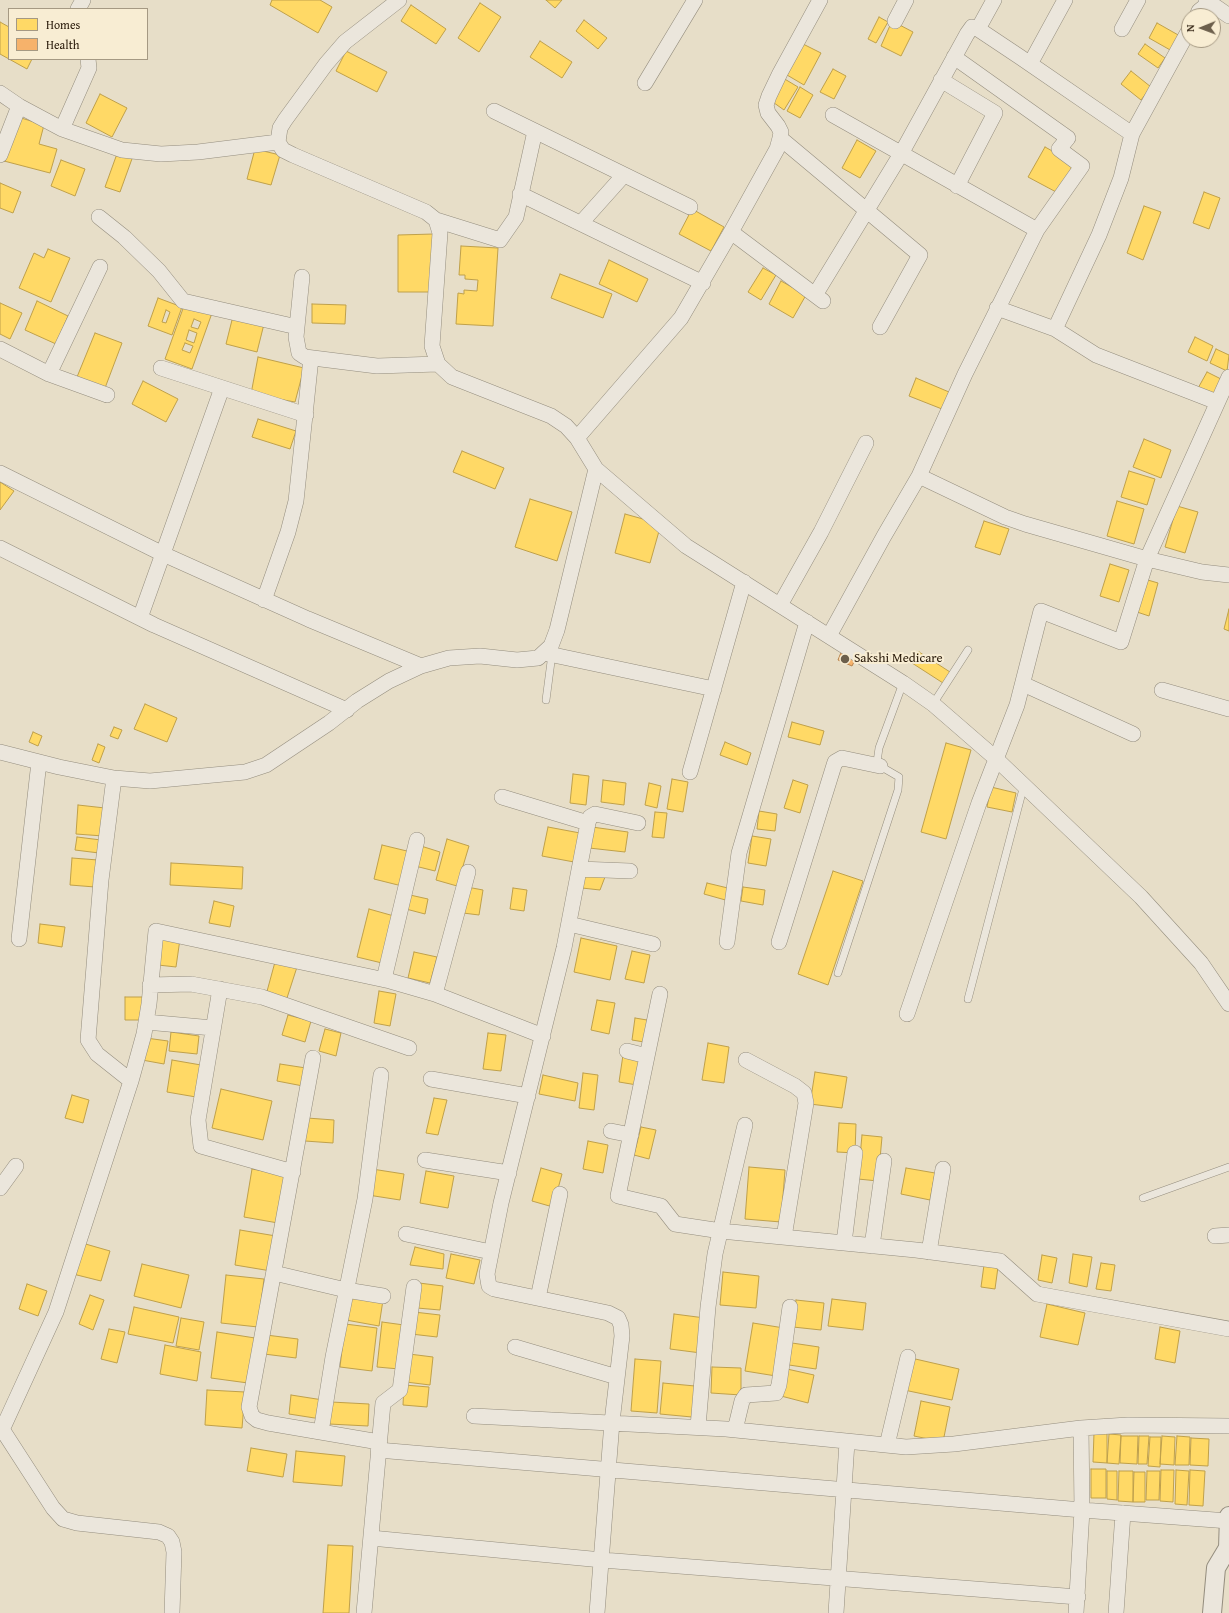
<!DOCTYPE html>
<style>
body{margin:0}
#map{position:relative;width:1229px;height:1613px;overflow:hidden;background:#e7dec8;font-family:"Gentium Book Plus",serif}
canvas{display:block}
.legend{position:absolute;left:8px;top:8px;width:140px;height:52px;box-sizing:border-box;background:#f8edd3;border:1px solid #a59983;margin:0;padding:5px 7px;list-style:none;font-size:12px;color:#291a0a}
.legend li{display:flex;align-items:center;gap:8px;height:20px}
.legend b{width:20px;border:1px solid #a59983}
.north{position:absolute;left:1181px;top:8px;width:40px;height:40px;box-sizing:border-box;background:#f8edd3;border:1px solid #a59983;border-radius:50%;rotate:269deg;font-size:11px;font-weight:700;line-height:16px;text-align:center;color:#291a0a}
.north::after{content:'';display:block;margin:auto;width:14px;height:18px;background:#6c5f4c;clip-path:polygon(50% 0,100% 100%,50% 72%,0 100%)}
</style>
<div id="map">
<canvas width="1229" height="1613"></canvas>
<ul class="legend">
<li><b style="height:11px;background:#ffd966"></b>Homes</li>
<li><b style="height:11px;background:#f6b26b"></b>Health</li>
</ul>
<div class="north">N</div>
</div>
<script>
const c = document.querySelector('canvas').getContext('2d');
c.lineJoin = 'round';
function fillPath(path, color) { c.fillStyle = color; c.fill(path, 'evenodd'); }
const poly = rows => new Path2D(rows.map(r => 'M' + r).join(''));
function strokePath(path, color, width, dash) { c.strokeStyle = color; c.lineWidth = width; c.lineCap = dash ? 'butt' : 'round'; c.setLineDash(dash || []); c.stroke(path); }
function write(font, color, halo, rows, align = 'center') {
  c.font = font + ' "Gentium Book Plus",serif'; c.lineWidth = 4; c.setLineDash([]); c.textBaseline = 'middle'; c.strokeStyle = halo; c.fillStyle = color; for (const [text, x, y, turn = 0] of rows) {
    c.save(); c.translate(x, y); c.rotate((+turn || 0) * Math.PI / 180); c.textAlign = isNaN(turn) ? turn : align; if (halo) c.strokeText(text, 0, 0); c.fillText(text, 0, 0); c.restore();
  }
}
const homes = poly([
 [272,0,320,0,332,7,318,33,270,5,272,0],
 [546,0,562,0,555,8,546,0],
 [480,3,501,17,479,52,458,38,480,3],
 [411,5,446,29,436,44,401,21,411,5],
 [879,17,888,22,876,43,868,39,879,17],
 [584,20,607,38,598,49,576,31,584,20],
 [892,21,913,32,901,56,881,46,892,21],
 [0,22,9,27,9,59,32,59,27,69,0,54,0,22],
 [1157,23,1180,36,1172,51,1149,38,1157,23],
 [540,41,572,62,562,78,530,57,540,41],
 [803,44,821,53,804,85,787,75,803,44],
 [1145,44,1165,58,1158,68,1138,54,1145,44],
 [346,51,387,72,377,92,336,71,346,51],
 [833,69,846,76,834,99,820,92,833,69],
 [1131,71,1151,87,1141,100,1121,84,1131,71],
 [783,78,798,87,784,110,770,100,783,78],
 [800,87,813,95,800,118,787,111,800,87],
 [100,94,127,108,112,137,86,123,100,94],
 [18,117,44,125,39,144,57,149,50,173,4,161,18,117],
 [857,140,876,151,860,178,842,168,857,140],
 [1045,147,1074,163,1058,193,1028,177,1045,147],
 [255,149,280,155,271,185,247,179,255,149],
 [118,151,133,156,120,192,105,187,118,151],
 [61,160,85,169,75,196,51,186,61,160],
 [0,183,21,192,13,213,0,208,0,183],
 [1204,192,1220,198,1209,229,1193,223,1204,192],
 [1144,206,1161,212,1143,260,1127,253,1144,206],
 [692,209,724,227,711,251,679,234,692,209],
 [434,234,435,292,398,292,398,235,434,234],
 [461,246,498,248,493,326,456,324,458,293,464,294,464,290,477,291,478,280,465,279,465,275,459,275,461,246],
 [48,249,70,258,51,302,19,288,34,253,44,258,48,249],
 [609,260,648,279,637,302,599,284,609,260],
 [763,268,776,275,761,300,748,292,763,268],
 [560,274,612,294,603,318,551,298,560,274],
 [781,281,806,295,793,318,769,304,781,281],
 [158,298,182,307,172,335,148,326,158,298],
 [166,310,170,312,166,323,162,322,166,310],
 [37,301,68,316,56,344,25,330,37,301],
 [0,303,22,313,10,339,0,334,0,303],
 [185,303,212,313,192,369,165,359,185,303],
 [194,319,201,322,198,329,191,327,194,319],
 [189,330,197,333,194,343,186,340,189,330],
 [185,343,193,346,190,353,182,350,185,343],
 [312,304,346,305,345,324,312,323,312,304],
 [233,316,264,324,257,352,226,344,233,316],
 [95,333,122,343,105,388,77,377,95,333],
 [1195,337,1213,346,1207,361,1188,352,1195,337],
 [1216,349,1229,355,1227,371,1210,363,1216,349],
 [258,357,304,368,295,402,251,394,258,357],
 [1207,372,1225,381,1215,400,1197,390,1207,372],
 [916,378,949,392,942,409,909,396,916,378],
 [143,381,178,399,166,422,132,404,143,381],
 [258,419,296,431,290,449,252,437,258,419],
 [1144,439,1171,450,1161,478,1133,467,1144,439],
 [462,451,504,468,495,489,453,472,462,451],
 [1129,471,1155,479,1147,505,1121,497,1129,471],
 [0,482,14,491,0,510,0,482],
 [530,499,572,512,557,561,515,547,530,499],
 [1117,501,1144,509,1134,544,1107,536,1117,501],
 [1177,506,1198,512,1185,553,1165,547,1177,506],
 [625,514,661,524,650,563,615,553,625,514],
 [984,521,1009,529,1000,555,975,547,984,521],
 [1110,564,1129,570,1119,602,1100,596,1110,564],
 [1141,578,1158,583,1149,616,1131,610,1141,578],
 [1229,609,1229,631,1224,629,1229,609],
 [919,652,950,672,943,683,912,663,919,652],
 [145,704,177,718,167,742,134,729,145,704],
 [792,722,824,731,820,745,788,737,792,722],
 [114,727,122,730,118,739,110,736,114,727],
 [33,732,42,736,38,746,29,742,33,732],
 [725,742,751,753,747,765,720,755,725,742],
 [946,743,971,750,946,839,921,832,946,743],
 [98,744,105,747,99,763,92,760,98,744],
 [573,774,589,776,586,805,570,803,573,774],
 [672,779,688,782,683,812,667,809,672,779],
 [603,780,626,783,624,805,601,802,603,780],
 [793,780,808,785,800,813,784,808,793,780],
 [649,783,661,786,657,808,645,805,649,783],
 [991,787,1016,793,1012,812,987,807,991,787],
 [78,805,105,808,103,836,76,834,78,805],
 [759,811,777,814,775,831,757,829,759,811],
 [655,812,667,813,664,838,652,837,655,812],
 [548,827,580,833,574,862,542,856,548,827],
 [592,827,628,832,625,852,589,848,592,827],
 [752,836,771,839,766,866,748,863,752,836],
 [77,837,101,840,99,853,75,850,77,837],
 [447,839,469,846,457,886,436,880,447,839],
 [382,845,411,852,402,886,374,879,382,845],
 [421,846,440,852,435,871,415,866,421,846],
 [72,858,98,860,95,887,70,885,72,858],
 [171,863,243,867,242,889,170,885,171,863],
 [833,871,863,881,828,985,798,974,833,871],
 [585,872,605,877,600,890,582,888,585,872],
 [707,883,732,889,729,901,704,894,707,883],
 [467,887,483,890,479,915,463,913,467,887],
 [743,887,765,890,763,905,741,901,743,887],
 [513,888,527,890,524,911,510,909,513,888],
 [410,895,428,899,425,914,406,909,410,895],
 [214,901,234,906,230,927,209,923,214,901],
 [369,909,394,916,382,963,357,957,369,909],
 [40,924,65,927,62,947,38,943,40,924],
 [162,937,180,939,176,967,158,965,162,937],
 [581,938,617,946,610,980,574,972,581,938],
 [632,951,650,955,644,983,625,979,632,951],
 [414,952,437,957,430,983,408,978,414,952],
 [275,962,297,967,286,1001,266,995,275,962],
 [379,991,396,994,390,1026,374,1023,379,991],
 [125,997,145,997,145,1020,125,1020,125,997],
 [597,1000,615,1003,609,1034,591,1030,597,1000],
 [288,1015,311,1021,305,1042,282,1035,288,1015],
 [635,1018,653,1021,650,1043,632,1040,635,1018],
 [325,1029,341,1033,336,1056,319,1051,325,1029],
 [171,1032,199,1036,197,1054,169,1051,171,1032],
 [488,1033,506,1035,501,1071,483,1069,488,1033],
 [146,1038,168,1041,164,1064,142,1060,146,1038],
 [708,1043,729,1047,724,1083,702,1080,708,1043],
 [623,1055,641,1058,637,1085,619,1082,623,1055],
 [172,1060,201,1065,196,1097,167,1092,172,1060],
 [280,1064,306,1068,303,1086,277,1081,280,1064],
 [815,1072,847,1077,842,1108,810,1104,815,1072],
 [583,1073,598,1075,594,1110,579,1108,583,1073],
 [543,1075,578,1083,575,1101,539,1094,543,1075],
 [221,1089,272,1101,263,1140,212,1128,221,1089],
 [72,1095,89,1100,83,1123,65,1118,72,1095],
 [434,1098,447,1100,438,1135,426,1133,434,1098],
 [307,1118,334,1120,333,1143,305,1141,307,1118],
 [839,1123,856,1124,855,1153,837,1152,839,1123],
 [641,1127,656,1130,649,1159,634,1155,641,1127],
 [862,1135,882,1137,878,1181,858,1179,862,1135],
 [588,1141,608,1145,603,1173,583,1169,588,1141],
 [749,1167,785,1170,781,1222,745,1219,749,1167],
 [541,1168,562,1174,553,1207,532,1201,541,1168],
 [906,1168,935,1173,930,1200,901,1194,906,1168],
 [252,1169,286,1175,278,1223,244,1217,252,1169],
 [372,1169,404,1174,400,1200,368,1195,372,1169],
 [426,1171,454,1176,448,1208,420,1203,426,1171],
 [240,1230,276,1236,271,1271,235,1265,240,1230],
 [82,1243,110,1251,101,1281,73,1274,82,1243],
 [415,1247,444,1254,443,1269,410,1265,415,1247],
 [451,1254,480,1260,474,1284,446,1278,451,1254],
 [1073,1254,1092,1257,1087,1287,1069,1283,1073,1254],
 [1042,1255,1057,1258,1052,1283,1038,1280,1042,1255],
 [1101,1263,1115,1265,1111,1291,1096,1289,1101,1263],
 [142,1264,189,1275,181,1308,134,1296,142,1264],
 [984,1265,998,1267,995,1289,981,1287,984,1265],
 [723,1272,759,1276,756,1308,720,1305,723,1272],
 [226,1275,264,1279,258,1327,221,1323,226,1275],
 [419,1283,443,1286,440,1310,417,1308,419,1283],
 [27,1284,47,1291,38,1316,19,1309,27,1284],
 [90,1295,104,1300,93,1330,79,1324,90,1295],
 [350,1295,383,1300,379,1326,346,1320,350,1295],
 [832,1299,866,1303,863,1330,828,1326,832,1299],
 [796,1300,824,1303,821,1330,793,1327,796,1300],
 [1047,1304,1085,1313,1078,1345,1040,1337,1047,1304],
 [134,1307,179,1317,173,1343,128,1334,134,1307],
 [414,1312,440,1315,437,1337,411,1334,414,1312],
 [674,1314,705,1318,701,1353,670,1349,674,1314],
 [181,1318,204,1322,199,1350,176,1346,181,1318],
 [382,1322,404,1325,399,1369,377,1367,382,1322],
 [753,1323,784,1328,776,1376,745,1371,753,1323],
 [345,1324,377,1328,372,1371,340,1367,345,1324],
 [1160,1327,1180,1331,1175,1363,1155,1359,1160,1327],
 [109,1329,125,1332,117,1363,101,1359,109,1329],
 [217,1332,255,1338,248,1383,211,1378,217,1332],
 [266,1335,298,1339,296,1358,264,1354,266,1335],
 [792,1343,819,1347,816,1369,789,1365,792,1343],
 [165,1345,201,1352,197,1381,160,1374,165,1345],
 [409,1354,433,1357,430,1385,406,1382,409,1354],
 [911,1358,959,1369,952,1400,904,1390,911,1358],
 [635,1359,661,1361,657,1413,631,1411,635,1359],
 [712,1367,741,1368,741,1395,711,1393,712,1367],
 [787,1369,814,1375,808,1403,781,1396,787,1369],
 [663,1383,695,1386,692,1417,660,1414,663,1383],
 [404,1385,429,1387,427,1407,403,1405,404,1385],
 [207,1390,245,1392,242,1428,205,1425,207,1390],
 [291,1395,323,1400,321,1419,289,1414,291,1395],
 [921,1401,950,1407,943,1442,914,1436,921,1401],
 [331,1402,369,1404,368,1426,329,1424,331,1402],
 [1094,1433,1107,1433,1107,1463,1093,1462,1094,1433],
 [1109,1434,1121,1435,1119,1464,1107,1463,1109,1434],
 [1121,1436,1138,1436,1137,1464,1120,1463,1121,1436],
 [1139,1436,1149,1436,1147,1464,1138,1464,1139,1436],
 [1162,1436,1175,1437,1174,1465,1160,1464,1162,1436],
 [1177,1436,1190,1437,1189,1465,1175,1465,1177,1436],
 [1150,1437,1161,1437,1160,1467,1148,1466,1150,1437],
 [1191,1438,1209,1439,1208,1466,1190,1465,1191,1438],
 [251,1448,287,1454,283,1477,247,1471,251,1448],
 [296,1451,345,1456,342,1486,293,1482,296,1451],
 [1091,1469,1106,1469,1106,1498,1091,1498,1091,1469],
 [1161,1470,1174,1470,1173,1502,1160,1501,1161,1470],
 [1176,1470,1189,1471,1187,1505,1175,1504,1176,1470],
 [1190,1470,1205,1471,1203,1506,1189,1505,1190,1470],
 [1107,1471,1117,1471,1117,1500,1107,1499,1107,1471],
 [1119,1471,1133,1471,1133,1502,1118,1501,1119,1471],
 [1147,1471,1160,1471,1159,1500,1146,1500,1147,1471],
 [1134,1472,1145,1472,1145,1502,1133,1502,1134,1472],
 [328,1545,353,1546,349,1613,323,1613,328,1545]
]);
const health = poly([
 [842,650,857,656,852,666,838,660,842,650]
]);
const service = poly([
 [546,700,552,654],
 [933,704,968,650],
 [838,973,898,790,899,777,880,766,877,762,879,748,903,683],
 [968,999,1024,785],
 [1143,1198,1229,1167]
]);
const minor = poly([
 [399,0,345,42,326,64,285,120,280,128,278,142,283,150,293,155,426,212,436,220,440,233,432,346,438,364,452,377,551,416,566,426,577,438,596,469,686,546,903,683,933,704,993,756,1141,897,1201,963,1229,1004],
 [1206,0,1229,16],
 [78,9,83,0],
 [1197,16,1199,11,1209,3],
 [895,21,906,0],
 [978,29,994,0],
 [1122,29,1138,0],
 [1030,64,1065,0],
 [941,80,995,113,957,186],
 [645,83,695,0],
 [0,93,19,106,62,129,122,150,161,154,198,152,278,142],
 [494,111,690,207],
 [833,115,1037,230],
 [62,129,89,68,88,59],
 [780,138,920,255,880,327],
 [0,155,19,106],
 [520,194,703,283],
 [99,217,124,237,159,271,183,301,297,327],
 [436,220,500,240,516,217,535,131],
 [581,223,623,176],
 [731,232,823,301],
 [302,277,296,337,299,353,305,357,377,366,438,364],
 [815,295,901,154,967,34,972,27,978,29,1020,57,1132,134],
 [997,308,1055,329,1096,355,1217,402],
 [1055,329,1099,235,1121,178,1132,134,1189,30],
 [0,349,49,374,107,395],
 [161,368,306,415],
 [49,374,100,267],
 [577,438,681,318,731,232,777,149,780,138,781,132,778,126,768,113,766,105,769,96,780,73,820,0],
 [0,473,163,554,308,619,421,666],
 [919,476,1005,517,1025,524,1147,559,1202,572,1229,575],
 [0,548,154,625,347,710],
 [264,600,288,532,296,501,311,358],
 [780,605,821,532,866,443],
 [140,618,222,388],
 [829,636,884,536,919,476,965,374,1037,230,1082,166,1059,149,1068,138,954,57],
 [544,653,714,689],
 [1023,684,1133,734],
 [1162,690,1229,709],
 [0,752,59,767,114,778,150,781,245,772,266,765,329,723,357,701,389,681,421,666,449,658,480,656,517,660,538,658,551,646,557,630,596,469],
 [690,772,744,582],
 [114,778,101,880,88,1040,97,1054,131,1081],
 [502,797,588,823],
 [579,869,630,871],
 [569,924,653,944],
 [19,939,39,762],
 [727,942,739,853,807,622],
 [779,942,835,762,842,758,880,766],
 [384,979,417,840],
 [150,985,191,984,262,997,409,1048],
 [220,989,198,1120,201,1146,293,1172],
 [435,994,468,872],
 [660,994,618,1196,661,1206,675,1224,721,1231,916,1250,1000,1261,1037,1294,1229,1329],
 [907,1014,979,803,1017,705,1041,611,1121,642,1147,559,1229,377],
 [146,1022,213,1028],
 [627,1051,647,1056],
 [313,1058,249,1407,252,1416,257,1420,268,1423,379,1442],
 [746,1060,795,1086,804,1093,806,1103,784,1237],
 [431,1079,528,1096],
 [611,1131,631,1135],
 [425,1160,509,1173],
 [0,1188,16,1166],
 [406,1234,491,1252],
 [1215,1236,1229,1235],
 [844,1243,855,1153],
 [872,1246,884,1161],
 [929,1252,943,1169],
 [274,1273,346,1290,383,1296],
 [538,1298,560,1194],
 [515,1347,617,1377],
 [474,1416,726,1429,906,1447,954,1444,1081,1428,1128,1425,1229,1426],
 [0,1426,53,1508,63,1519,77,1523,159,1532,168,1536,172,1542,174,1552,172,1613],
 [698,1427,708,1307,715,1254,745,1125],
 [2,1430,56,1312,131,1081,144,1034,149,1004,156,931,390,981,435,994,543,1036],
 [735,1430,742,1401,746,1395,776,1393,779,1385,790,1307],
 [321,1432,333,1357,365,1199,381,1075],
 [887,1445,908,1357],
 [378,1450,1082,1510,1229,1521],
 [371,1538,602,1560,1078,1597],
 [364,1613,383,1403,400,1390,414,1287],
 [597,1613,612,1422,622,1336,621,1325,618,1318,608,1313,494,1289,489,1286,487,1274,501,1203,564,948,588,823,590,817,595,814,638,823],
 [836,1613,847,1442],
 [1076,1613,1082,1510,1081,1428],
 [1116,1613,1123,1513]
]);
const tertiary = poly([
 [1229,1516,1228,1548,1229,1552],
 [1212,1613,1216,1568,1228,1548]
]);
const markers = [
 [845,659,5,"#6c5f4c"]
];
const poiNames = [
 ["Sakshi Medicare",854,659]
];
fillPath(homes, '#ffd966');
strokePath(homes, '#bfa04a', 1);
fillPath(health, '#f6b26b');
strokePath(health, '#b8844e', 1);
strokePath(service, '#948d7e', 8);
strokePath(minor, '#948d7e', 16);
strokePath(tertiary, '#948d7e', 20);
strokePath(service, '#ebe6dc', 7);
strokePath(minor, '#ebe6dc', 15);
strokePath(tertiary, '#ebe6dc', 18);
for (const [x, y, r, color] of markers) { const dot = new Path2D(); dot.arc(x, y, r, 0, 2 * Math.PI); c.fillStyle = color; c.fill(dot); strokePath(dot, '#f8edd3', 1.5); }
write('13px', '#291a0a', '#f8edd3', poiNames, 'left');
</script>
